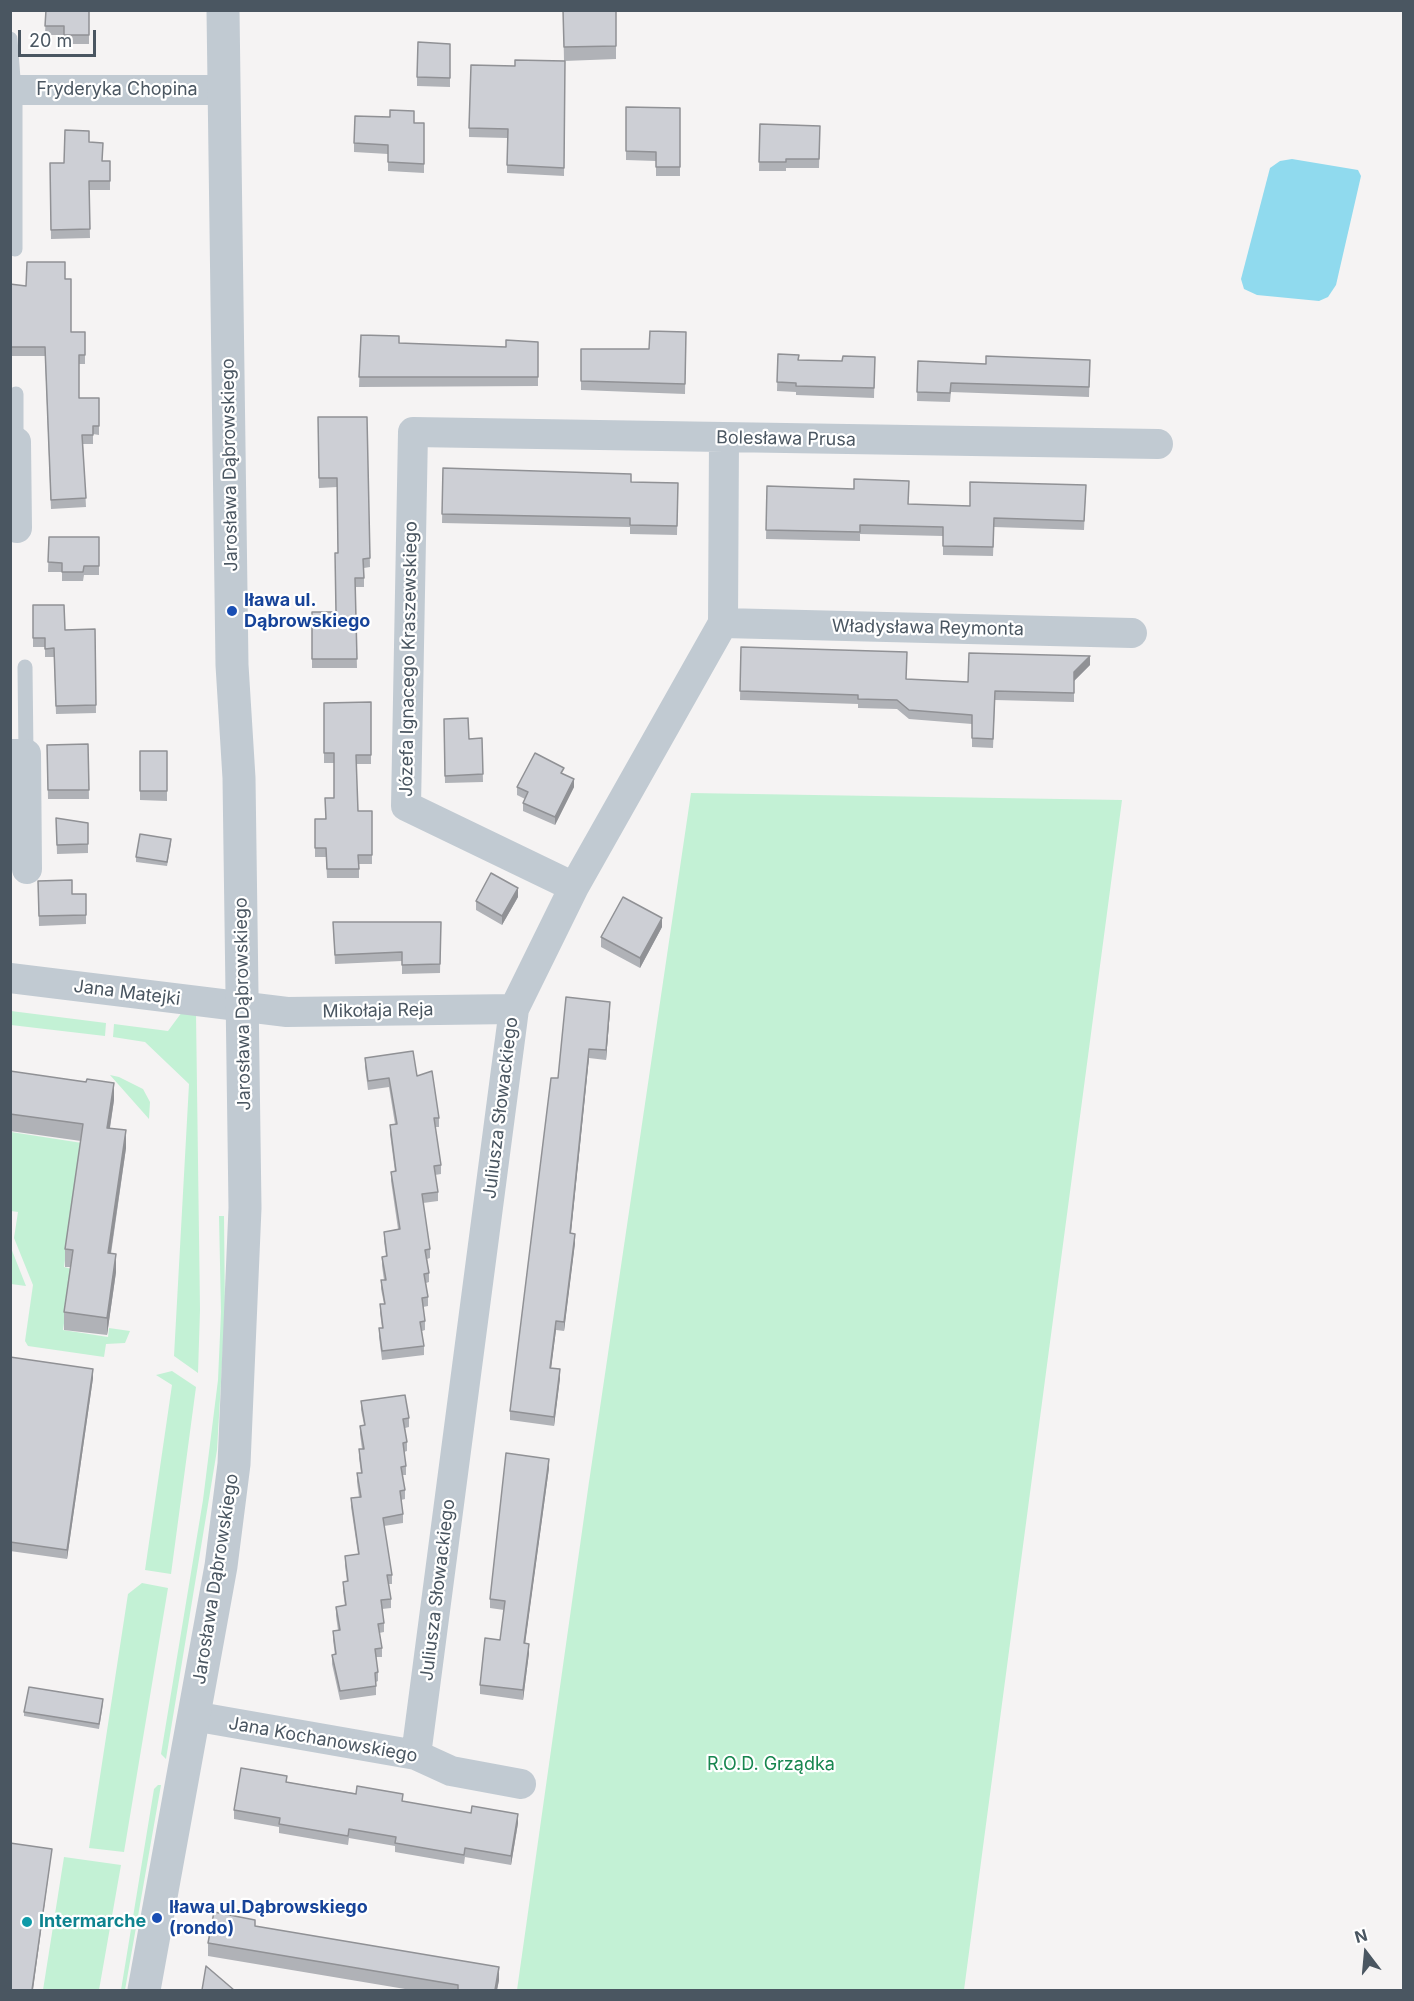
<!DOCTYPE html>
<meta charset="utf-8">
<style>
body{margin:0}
#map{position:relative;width:1414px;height:2001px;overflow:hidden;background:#f5f3f3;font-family:Inter,sans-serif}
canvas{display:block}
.frame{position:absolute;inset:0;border:12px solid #4a5661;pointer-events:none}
.north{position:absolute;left:1336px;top:1923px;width:60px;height:60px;-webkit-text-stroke:4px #fff;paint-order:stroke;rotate:344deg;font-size:16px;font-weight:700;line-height:24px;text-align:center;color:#4a5661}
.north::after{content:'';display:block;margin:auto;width:21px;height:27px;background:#4a5661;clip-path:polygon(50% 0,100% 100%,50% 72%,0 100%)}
.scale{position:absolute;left:18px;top:30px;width:78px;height:27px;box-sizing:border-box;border:3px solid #4a5661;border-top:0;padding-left:8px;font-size:18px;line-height:21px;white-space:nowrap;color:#4a5661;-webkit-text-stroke:4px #fff;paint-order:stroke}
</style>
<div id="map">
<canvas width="1414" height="2001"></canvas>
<div class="frame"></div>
<div class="north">N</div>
<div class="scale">20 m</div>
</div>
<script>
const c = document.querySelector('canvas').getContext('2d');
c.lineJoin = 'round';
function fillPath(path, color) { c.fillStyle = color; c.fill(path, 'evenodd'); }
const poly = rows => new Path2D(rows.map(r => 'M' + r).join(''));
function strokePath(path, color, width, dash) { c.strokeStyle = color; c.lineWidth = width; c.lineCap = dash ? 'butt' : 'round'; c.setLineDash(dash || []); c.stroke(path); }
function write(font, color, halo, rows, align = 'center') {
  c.font = font + ' Inter,sans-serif'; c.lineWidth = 4.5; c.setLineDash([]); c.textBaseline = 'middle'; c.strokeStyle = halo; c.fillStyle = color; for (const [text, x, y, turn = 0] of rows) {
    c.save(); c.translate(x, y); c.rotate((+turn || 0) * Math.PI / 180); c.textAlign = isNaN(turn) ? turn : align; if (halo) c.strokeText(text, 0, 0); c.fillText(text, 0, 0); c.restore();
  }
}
const green = poly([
 [691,793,1122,800,964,1990,517,1990,589,1482],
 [11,1011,106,1023,105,1036,11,1025],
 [182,1012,196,1013,200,1310,198,1373,174,1356,189,1084,145,1042,113,1037,114,1024,168,1031],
 [110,1075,119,1077,143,1089,150,1102,149,1119],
 [11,1132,82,1143,64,1267,72,1269,63,1330,108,1337,109,1328,130,1331,125,1343,106,1344,104,1357,28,1346,25,1341,33,1285,14,1238,18,1212,11,1211],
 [219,1216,224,1216,225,1313,217,1450,166,1759,161,1754,203,1500,218,1380,221,1312],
 [11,1248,26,1286,11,1284],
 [172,1371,196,1387,171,1574,145,1570,172,1385,156,1375],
 [142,1583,168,1588,124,1852,89,1848,128,1594],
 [158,1785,161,1785,125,1990,121,1990,154,1789],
 [64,1857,121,1865,99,1990,43,1990]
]);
const water = poly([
 [1292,159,1358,170,1361,176,1336,285,1328,297,1319,301,1257,295,1244,289,1241,279,1270,168,1280,161]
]);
const service = poly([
 [10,39,15,105,15,249],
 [16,394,16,442],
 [25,667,26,754]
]);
const minor = poly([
 [10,90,224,90],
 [10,442,16,442,17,528],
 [723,623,1132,633],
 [10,754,26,754,27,869],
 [574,887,406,806,413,432,1158,444],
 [10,978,287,1012,514,1009],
 [193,1716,416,1755,451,1771,521,1784],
 [416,1755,514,1009,574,887,723,623,724,438]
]);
const tertiary = poly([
 [144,1990,221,1566,234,1464,245,1208,239,778,232,665,223,10]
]);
const wall = poly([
 [46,10,89,10,89,44,64,44,64,35,45,35],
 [563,10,616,10,616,59,564,61],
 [450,44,450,87,417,86,417,77],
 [565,61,564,176,507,173,507,138,469,137,469,128,515,66],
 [626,107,680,108,680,176,656,176,656,161,626,160],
 [414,123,424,123,424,173,388,171,388,154,354,152,354,143],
 [760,124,820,126,819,168,786,168,786,171,759,171],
 [89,142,102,161,110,161,110,190,89,190,90,238,51,239,50,163,64,163],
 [65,279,71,332,85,332,85,364,79,364,79,398,99,398,99,435,93,434,93,444,83,444,86,507,51,509,45,356,10,356,10,284,26,286],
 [686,332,685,394,581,390,581,349,649,349],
 [361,335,399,343,506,347,538,342,538,386,359,387],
 [778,354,799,360,842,361,875,357,874,398,796,395,796,392,777,391],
 [1090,360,1089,397,951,392,950,402,917,401,918,361,986,364],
 [318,417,367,417,370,567,364,568,364,587,355,587,357,668,312,668,312,612,336,612,338,553,337,487,319,488],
 [443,468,631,482,678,483,677,535,630,534,630,527,442,523],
 [1086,485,1084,530,994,527,993,556,943,555,943,536,860,534,860,541,766,539,767,486,909,504,970,506],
 [49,537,99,537,99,575,84,575,83,581,62,581,62,572,48,572],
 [33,605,65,630,95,629,96,713,56,714,54,657,45,657,45,647,33,647],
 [741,647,906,679,968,682,1090,665,1074,681,1074,702,995,700,993,748,972,747,972,724,909,719,897,709,858,708,858,704,740,700],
 [371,702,371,764,356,764,358,811,372,811,372,864,359,864,359,878,327,878,326,857,315,857,315,819,325,819,334,798,334,763,324,763,324,703],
 [444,719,469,739,482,738,483,782,445,783],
 [88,744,89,799,48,799,47,745],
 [140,751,167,751,167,801,140,800],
 [564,774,574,787,555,825,523,811,523,803,525,799,517,795,517,787],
 [56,818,88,823,88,853,57,854],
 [171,843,167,866,136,862,136,857],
 [38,881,72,894,86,894,86,924,39,926],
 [518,897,502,925,476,910,476,901],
 [333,922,441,922,440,973,402,974,402,961,335,964],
 [662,927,640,968,601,947,601,937],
 [610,1011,606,1060,589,1058,571,1233,575,1243,564,1331,556,1330,551,1368,560,1378,554,1426,510,1420,510,1411,558,1078],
 [365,1058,417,1076,439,1118,439,1127,435,1127,441,1165,441,1174,435,1175,438,1192,438,1201,423,1203,430,1249,430,1258,427,1259,429,1273,429,1282,426,1283,428,1297,428,1306,423,1307,425,1321,425,1330,422,1331,424,1346,424,1355,382,1360,379,1337,379,1328,382,1328,380,1313,380,1304,384,1304,381,1289,381,1280,384,1280,382,1266,382,1257,386,1256,384,1241,384,1232,398,1229,391,1181,391,1172,395,1172,390,1134,390,1125,395,1124,389,1087,368,1090,365,1067],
 [10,1071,114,1100,110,1128,126,1148,111,1254,116,1272,107,1335,64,1330,64,1312,71,1267,65,1267,65,1249,81,1141,10,1131],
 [10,1357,93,1378,67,1559,10,1551],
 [361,1401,409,1418,409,1427,405,1428,407,1442,407,1451,404,1452,406,1466,406,1475,402,1475,405,1490,405,1499,401,1500,403,1514,403,1523,384,1526,392,1575,392,1584,389,1584,391,1599,391,1608,382,1609,384,1623,384,1632,379,1633,382,1648,382,1657,376,1657,378,1672,378,1681,376,1682,376,1695,340,1700,332,1664,332,1655,335,1655,333,1640,333,1631,338,1630,336,1616,336,1607,345,1606,343,1591,343,1582,347,1582,345,1565,345,1556,358,1554,351,1507,351,1498,359,1497,357,1482,357,1473,361,1473,359,1458,359,1449,362,1449,360,1434,360,1426,364,1425,361,1410],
 [549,1468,525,1643,529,1653,523,1700,480,1694,480,1685,500,1640,504,1610,490,1608,490,1599],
 [103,1704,99,1729,24,1716,24,1712],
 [287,1782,403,1801,518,1823,511,1865,465,1857,464,1864,395,1852,395,1846,349,1838,348,1845,279,1833,279,1827,234,1819,234,1810],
 [255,1926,499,1980,497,1990,411,1990,208,1956,208,1943]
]);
const shadedWall = poly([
 [1090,656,1090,665,1074,681,1074,702,1074,672],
 [574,779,574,787,555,825,555,817],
 [518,888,518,897,502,925,502,916],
 [662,918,662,927,640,968,640,958],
 [610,1002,610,1011,606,1060,606,1050],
 [589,1049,589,1058,570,1242,570,1233],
 [114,1083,114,1100,107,1146,107,1128],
 [126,1130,126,1148,108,1271,108,1253],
 [575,1234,575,1243,564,1331,564,1322],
 [116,1254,116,1272,107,1335,107,1318],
 [556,1321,556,1330,550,1377,550,1368],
 [93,1369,93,1378,67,1559,67,1550],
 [560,1369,560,1378,554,1426,554,1417],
 [549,1459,549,1468,524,1652,524,1643],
 [529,1644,529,1653,523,1700,523,1690],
 [518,1814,518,1823,511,1865,511,1856],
 [52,1849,33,1990,32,1990],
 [499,1967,499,1980,497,1990,495,1990]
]);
const building = poly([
 [46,10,89,10,89,35,64,35,64,26,45,26,46,10],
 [563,10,616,10,616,46,564,47,563,10],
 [418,42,450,44,450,78,417,77,418,42],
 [515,60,565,61,564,168,507,165,508,129,469,128,471,65,515,66,515,60],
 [626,107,680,108,680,167,656,167,656,152,626,151,626,107],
 [390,110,414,111,414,123,424,123,424,164,388,162,388,145,354,143,355,116,390,117,390,110],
 [760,124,820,126,819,159,786,159,786,162,759,162,760,124],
 [65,130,89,131,89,142,103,143,102,161,110,161,110,181,89,181,90,229,51,230,50,163,64,163,65,130],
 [27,262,65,262,65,279,71,279,71,332,85,332,85,355,79,355,79,398,99,398,99,426,93,426,93,435,82,435,86,498,51,500,45,347,10,347,10,284,26,286,27,262],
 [650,331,686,332,685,384,581,381,581,349,649,349,650,331],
 [361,335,399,336,399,343,506,347,506,340,538,342,538,377,359,377,361,335],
 [778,354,799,355,798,360,842,361,843,356,875,357,874,388,796,386,796,383,777,382,778,354],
 [986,356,1090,360,1089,387,951,383,950,393,917,392,918,361,986,364,986,356],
 [318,417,367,417,370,558,363,559,364,578,355,578,357,659,312,659,312,612,336,612,335,553,338,553,337,478,319,478,318,417],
 [443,468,631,474,631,482,678,483,677,526,630,525,630,518,442,514,443,468],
 [854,479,909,481,908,504,970,506,970,482,1086,485,1084,521,994,518,993,547,943,546,943,527,860,525,860,532,766,530,767,486,854,489,854,479],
 [49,537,99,537,99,566,84,566,83,572,62,572,62,563,48,562,49,537],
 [33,605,64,605,65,630,95,629,96,705,56,706,54,648,45,649,45,638,33,638,33,605],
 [741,647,907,652,906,679,968,682,969,653,1090,656,1074,672,1074,693,995,691,993,739,972,738,972,715,909,710,897,700,858,699,858,695,740,691,741,647],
 [371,702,371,755,356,755,358,811,372,811,372,855,358,855,359,869,327,869,326,848,315,848,315,819,326,819,325,798,334,798,334,753,324,753,324,703,371,702],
 [468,718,469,739,482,738,483,774,445,776,444,719,468,718],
 [88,744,89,790,48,790,47,745,88,744],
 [140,751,167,751,167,791,140,791,140,751],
 [535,753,564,768,561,773,574,779,555,817,523,803,528,792,517,787,535,753],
 [56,818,88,823,88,844,57,845,56,818],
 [140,834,171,839,167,862,136,857,140,834],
 [491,873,518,888,502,916,476,901,491,873],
 [72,880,72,894,86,894,86,915,39,916,38,881,72,880],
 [623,897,662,918,640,958,601,937,623,897],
 [333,922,441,922,440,964,402,965,402,952,335,955,333,922],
 [566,997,610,1002,606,1050,589,1049,570,1233,575,1234,564,1322,556,1321,550,1368,560,1369,554,1417,510,1411,551,1078,558,1078,566,997],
 [413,1051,417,1076,432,1071,439,1118,434,1118,441,1165,434,1166,438,1192,422,1194,430,1249,425,1250,429,1273,424,1274,428,1297,422,1298,425,1321,420,1322,424,1346,382,1351,379,1328,383,1328,380,1304,385,1304,381,1280,386,1280,382,1257,387,1256,384,1232,400,1229,391,1172,396,1171,390,1125,397,1124,389,1078,368,1081,365,1058,413,1051],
 [10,1071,86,1082,87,1079,114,1083,107,1128,126,1130,108,1253,116,1254,107,1318,64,1312,73,1250,65,1249,83,1124,10,1114,10,1071],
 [10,1357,93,1369,67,1550,10,1542,10,1357],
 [405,1395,409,1418,403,1419,407,1442,403,1443,406,1466,401,1467,405,1490,400,1491,403,1514,383,1518,392,1575,387,1575,391,1599,381,1600,384,1623,378,1624,382,1648,375,1649,378,1672,375,1673,376,1686,340,1691,332,1655,336,1654,333,1631,340,1630,336,1607,346,1605,343,1582,348,1581,345,1556,359,1554,351,1498,361,1497,357,1473,362,1473,359,1449,364,1449,360,1426,365,1425,361,1401,405,1395],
 [506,1453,549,1459,524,1643,529,1644,523,1690,480,1685,485,1638,500,1640,505,1601,490,1599,506,1453],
 [29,1687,103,1699,99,1724,24,1712,29,1687],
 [241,1768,287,1776,286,1782,309,1786,356,1794,357,1786,403,1794,402,1801,471,1813,472,1806,518,1814,511,1856,465,1848,464,1855,395,1843,396,1837,349,1829,348,1836,279,1824,280,1818,234,1810,241,1768],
 [10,1843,52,1849,32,1990,10,1990,10,1843],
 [214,1912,255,1920,255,1926,499,1967,495,1990,458,1990,458,1985,208,1943,214,1912],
 [206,1966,234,1990,202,1990,206,1966]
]);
const markers = [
 [232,611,6,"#1a4fb4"],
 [157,1918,6,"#1a4fb4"],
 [27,1922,6,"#0f9aa8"]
];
const streetNames = [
 ["Fryderyka Chopina",117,90],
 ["Bolesława Prusa",786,439,1],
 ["Jarosława Dąbrowskiego",230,465,-91],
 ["Władysława Reymonta",928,628,1],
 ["Józefa Ignacego Kraszewskiego",409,659,-89],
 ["Jana Matejki",127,993,7],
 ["Jarosława Dąbrowskiego",243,1004,-91],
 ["Mikołaja Reja",378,1011,-1],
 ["Juliusza Słowackiego",501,1108,-83],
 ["Jarosława Dąbrowskiego",216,1579,-81],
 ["Juliusza Słowackiego",438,1590,-83],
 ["Jana Kochanowskiego",323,1740,10]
];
const transitNames = [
 ["Iława ul.",244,601],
 ["Dąbrowskiego",244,622],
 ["Iława ul.Dąbrowskiego",169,1908],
 ["(rondo)",169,1929]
];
const parkNames = [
 ["R.O.D. Grządka",771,1765]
];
const cultureNames = [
 ["Intermarche",39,1922]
];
fillPath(green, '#c3f1d5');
fillPath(water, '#90daee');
strokePath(service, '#c1cad2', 15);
strokePath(minor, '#c1cad2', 30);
strokePath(tertiary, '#c1cad2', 33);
fillPath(wall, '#b0b2b7');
fillPath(shadedWall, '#909195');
fillPath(building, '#cdcfd5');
strokePath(building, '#909195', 1.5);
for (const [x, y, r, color] of markers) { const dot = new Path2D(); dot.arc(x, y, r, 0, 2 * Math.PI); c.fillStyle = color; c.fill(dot); strokePath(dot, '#fff', 2); }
write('18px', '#4a5661', '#fff', streetNames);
write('bold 18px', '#164399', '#fff', transitNames, 'left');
write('18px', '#17864f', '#fff', parkNames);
write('bold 18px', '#0d838f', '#fff', cultureNames, 'left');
</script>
